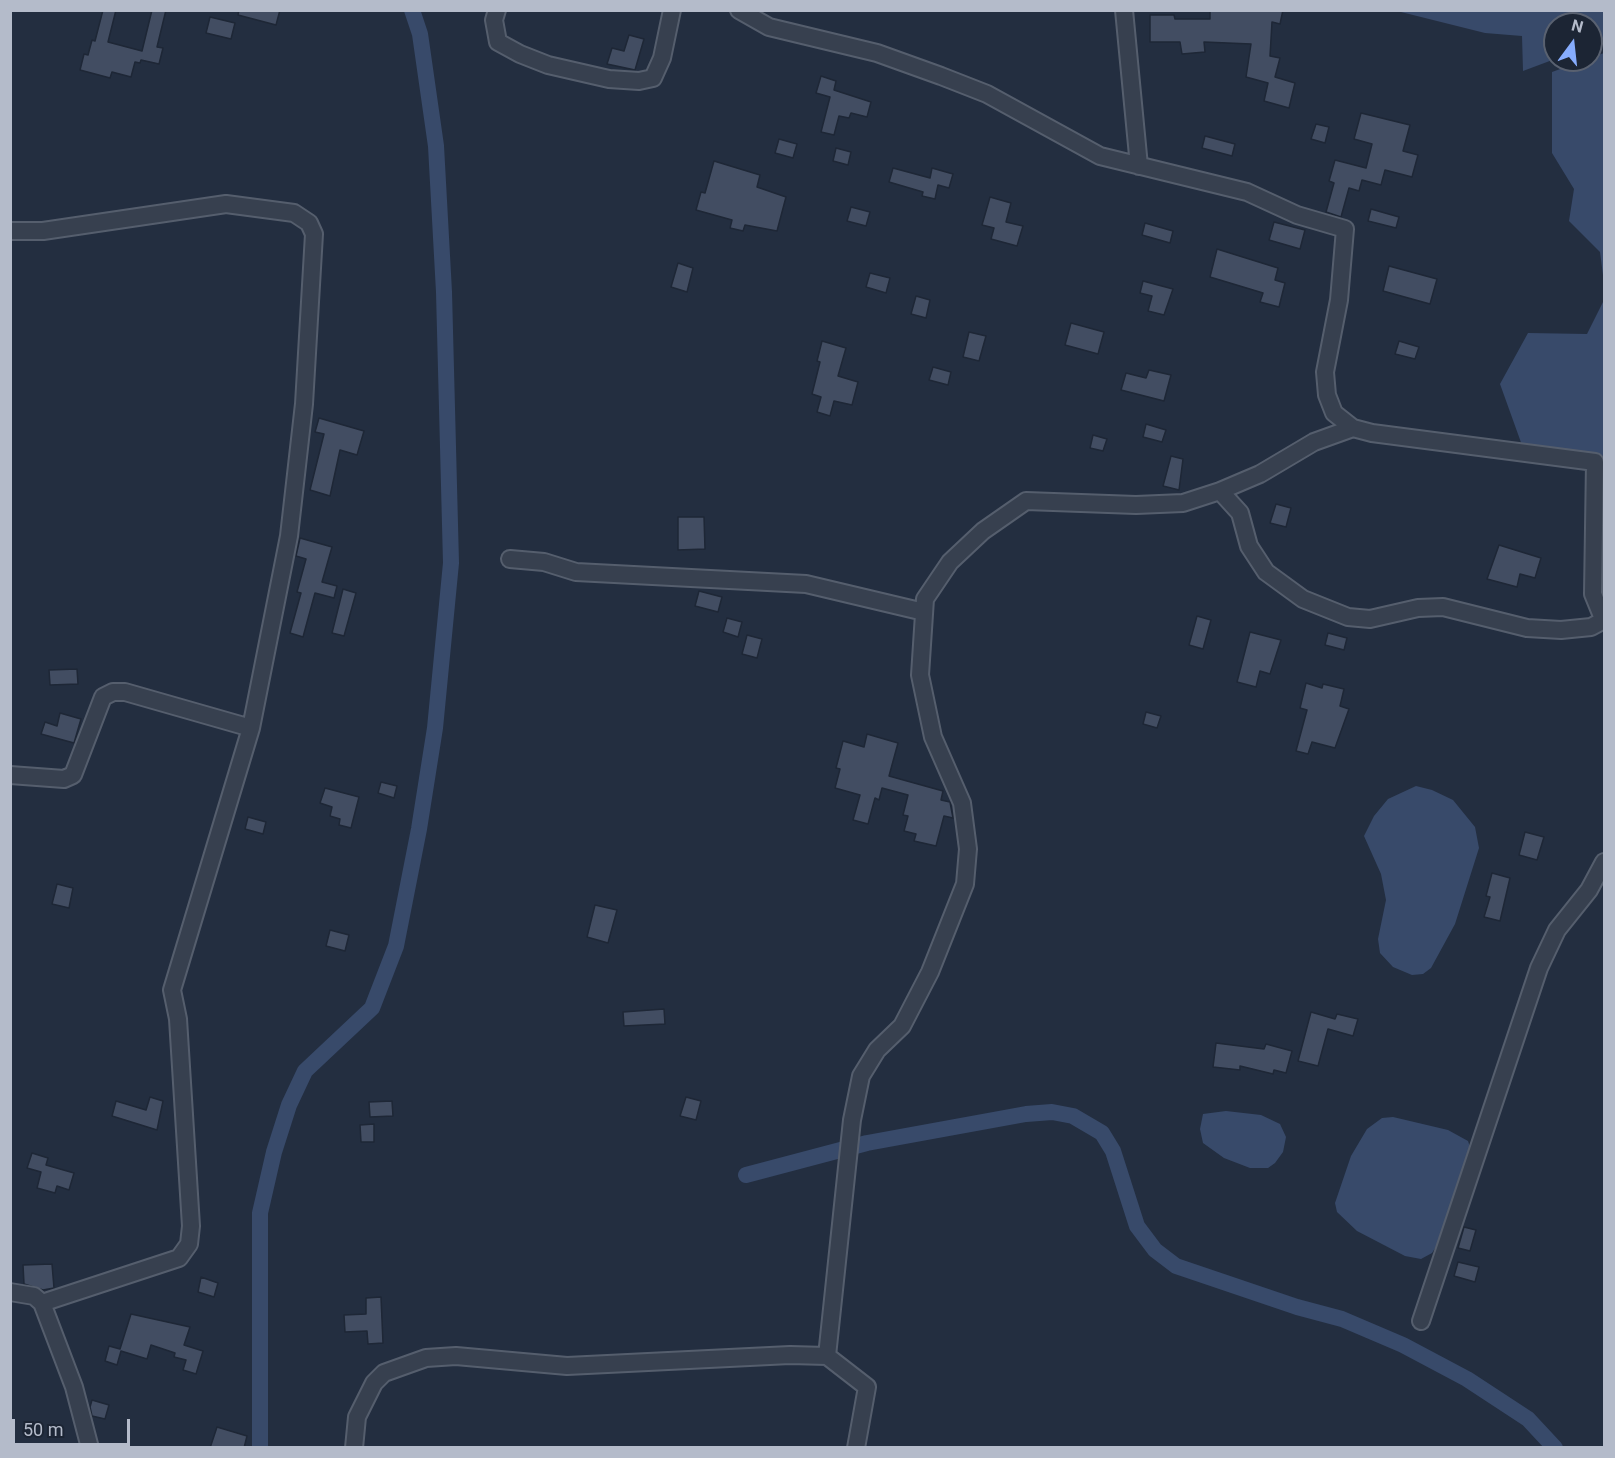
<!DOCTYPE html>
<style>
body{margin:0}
#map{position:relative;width:1615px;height:1458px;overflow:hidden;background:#232e40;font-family:Roboto,sans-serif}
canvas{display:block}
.frame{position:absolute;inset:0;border:12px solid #b4bbca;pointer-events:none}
.north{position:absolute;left:1543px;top:12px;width:60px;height:60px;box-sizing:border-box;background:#1c2534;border:2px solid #596170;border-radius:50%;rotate:15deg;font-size:16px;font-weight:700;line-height:24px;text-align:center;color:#b4bbca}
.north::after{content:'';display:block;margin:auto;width:21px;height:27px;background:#86acfd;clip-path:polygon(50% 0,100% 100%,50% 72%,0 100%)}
.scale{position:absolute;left:12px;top:1419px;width:118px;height:27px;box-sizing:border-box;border:3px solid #b4bbca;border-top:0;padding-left:8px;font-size:18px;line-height:21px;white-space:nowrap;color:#b4bbca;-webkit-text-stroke:4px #1c2534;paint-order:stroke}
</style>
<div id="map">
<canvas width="1615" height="1458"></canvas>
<div class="frame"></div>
<div class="north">N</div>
<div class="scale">50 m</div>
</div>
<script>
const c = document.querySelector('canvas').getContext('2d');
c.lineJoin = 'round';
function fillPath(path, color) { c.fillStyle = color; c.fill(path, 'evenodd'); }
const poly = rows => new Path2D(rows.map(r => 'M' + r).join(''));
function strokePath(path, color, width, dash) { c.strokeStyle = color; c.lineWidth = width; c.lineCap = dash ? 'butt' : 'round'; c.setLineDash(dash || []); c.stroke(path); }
const water = poly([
 [1397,11,1604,11,1604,39,1591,45,1591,24,1555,24,1555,59,1523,71,1522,36,1485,33],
 [1604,53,1604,283,1600,252,1569,221,1574,189,1552,153,1552,72],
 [1604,300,1604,456,1523,448,1500,384,1528,333,1587,334],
 [1416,786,1432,790,1453,800,1475,827,1479,848,1455,924,1431,968,1423,974,1412,975,1393,967,1380,953,1378,939,1386,900,1381,874,1364,836,1374,816,1388,799],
 [1226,1111,1261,1115,1280,1124,1286,1137,1283,1152,1275,1163,1268,1168,1250,1168,1224,1158,1203,1143,1200,1129,1203,1114],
 [1393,1117,1448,1130,1468,1141,1471,1150,1439,1242,1432,1253,1421,1259,1405,1256,1357,1231,1337,1212,1335,1203,1351,1156,1367,1129,1382,1118]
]);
const canal = poly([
 [746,1175,867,1143,1026,1114,1052,1112,1073,1116,1102,1133,1113,1151,1137,1226,1155,1250,1176,1266,1297,1307,1342,1319,1403,1345,1467,1379,1528,1419,1555,1448],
 [260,1448,260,1213,274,1152,289,1105,305,1071,372,1008,396,946,419,829,435,728,451,563,444,292,436,146,420,34,412,10]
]);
const building = poly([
 [103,10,116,10,108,42,142,51,152,10,166,10,157,47,163,48,159,64,141,60,140,63,135,62,131,77,112,72,110,78,80,70,84,54,88,55,92,40,95,41,103,10],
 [239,10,280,10,276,25,238,15,239,10],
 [1210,10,1283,10,1280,24,1272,22,1270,56,1280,58,1275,77,1295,83,1289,108,1264,101,1268,83,1246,77,1251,44,1204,42,1205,52,1182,54,1180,42,1150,42,1150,15,1174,15,1175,19,1210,19,1210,10],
 [210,17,235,23,231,39,206,33,210,17],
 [629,35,644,39,635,70,607,64,612,48,624,51,629,35],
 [821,76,836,81,834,90,871,102,867,117,851,113,849,118,839,116,834,135,821,132,830,97,816,93,821,76],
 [1361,113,1410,125,1403,151,1418,155,1412,177,1385,170,1381,185,1362,180,1359,191,1349,188,1341,217,1326,212,1334,183,1329,181,1335,160,1366,168,1372,144,1354,139,1361,113],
 [1316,124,1329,127,1325,143,1311,139,1316,124],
 [1205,136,1235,144,1232,156,1202,148,1205,136],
 [779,139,797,144,793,158,775,153,779,139],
 [836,148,851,152,848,165,833,161,836,148],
 [714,161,760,175,757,187,786,197,777,231,745,225,743,231,730,228,732,220,696,210,701,192,705,193,714,161],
 [893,168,930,178,932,168,953,174,949,188,938,185,935,199,922,196,923,192,889,182,893,168],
 [990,197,1011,203,1006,222,1023,226,1017,246,991,239,994,228,982,225,990,197],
 [851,207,870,212,866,226,847,221,851,207],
 [1371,209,1399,217,1396,228,1368,221,1371,209],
 [1274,222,1305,230,1300,249,1269,240,1274,222],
 [1145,223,1173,231,1170,243,1142,235,1145,223],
 [1217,249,1278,268,1275,280,1285,283,1279,307,1260,302,1263,293,1210,277,1217,249],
 [678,263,693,268,687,292,671,287,678,263],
 [1389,266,1437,279,1430,304,1383,291,1389,266],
 [870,273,890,278,886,293,866,287,870,273],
 [1143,281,1173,289,1164,315,1148,311,1152,296,1140,293,1143,281],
 [916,296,930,300,926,318,911,314,916,296],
 [1071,323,1104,332,1098,354,1065,345,1071,323],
 [969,332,986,336,979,361,963,357,969,332],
 [822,341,846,348,838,376,858,382,852,405,834,401,830,416,817,412,821,397,812,394,820,362,817,361,822,341],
 [1399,341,1419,347,1415,359,1395,354,1399,341],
 [933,367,951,372,948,385,929,380,933,367],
 [1149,370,1171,375,1164,401,1121,390,1126,373,1146,378,1149,370],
 [319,418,364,431,357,455,340,450,330,496,310,490,324,434,315,432,319,418],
 [1146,424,1166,430,1162,442,1143,437,1146,424],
 [1093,435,1107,439,1103,451,1090,448,1093,435],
 [1171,456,1183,459,1179,490,1163,486,1171,456],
 [1276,504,1291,508,1286,527,1270,523,1276,504],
 [678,517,704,517,705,549,678,550,678,517],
 [300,538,332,547,322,582,337,586,334,598,315,593,303,637,290,633,301,593,297,592,306,559,296,556,300,538],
 [1499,545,1541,558,1535,578,1520,574,1517,587,1487,579,1499,545],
 [343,589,356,593,344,636,332,633,343,589],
 [699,591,722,597,718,612,695,606,699,591],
 [1197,616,1211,620,1203,649,1189,645,1197,616],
 [727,618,742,622,738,637,723,632,727,618],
 [1250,632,1281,640,1270,674,1260,671,1256,687,1237,682,1250,632],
 [1328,633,1347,638,1344,650,1325,645,1328,633],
 [747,635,762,639,757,658,742,654,747,635],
 [77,669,78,684,50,685,49,670,77,669],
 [1306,683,1322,688,1323,684,1344,689,1340,706,1349,709,1335,748,1312,742,1308,754,1296,751,1307,710,1300,708,1306,683],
 [1146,712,1161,716,1157,728,1143,724,1146,712],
 [60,713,81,719,74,743,41,734,45,722,57,726,60,713],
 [867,734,898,743,889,776,943,791,941,800,950,802,953,818,944,816,936,846,914,841,916,834,904,831,908,816,903,815,908,795,882,788,879,800,875,798,868,824,853,820,860,795,835,788,840,769,836,768,843,741,864,747,867,734],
 [381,782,397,786,394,798,378,793,381,782],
 [325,788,359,797,351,828,339,825,340,819,330,816,332,807,320,803,325,788],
 [248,817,266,822,263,834,245,829,248,817],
 [1525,832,1544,837,1537,860,1519,855,1525,832],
 [1492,873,1510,878,1500,921,1484,917,1490,897,1486,896,1492,873],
 [57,884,73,888,69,908,52,904,57,884],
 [595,905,617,910,608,943,587,937,595,905],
 [330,930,349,935,345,951,326,946,330,930],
 [664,1009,665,1024,624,1026,623,1012,664,1009],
 [1311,1012,1335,1019,1337,1014,1358,1019,1353,1036,1328,1029,1318,1066,1298,1061,1311,1012],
 [1216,1043,1264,1049,1266,1044,1292,1051,1286,1073,1274,1070,1273,1074,1240,1066,1240,1070,1213,1067,1216,1043],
 [150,1097,163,1101,157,1130,112,1116,116,1101,146,1110,150,1097],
 [686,1097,701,1101,696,1120,680,1116,686,1097],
 [392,1101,393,1116,370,1117,369,1102,392,1101],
 [374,1124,374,1142,361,1142,360,1125,374,1124],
 [32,1153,48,1158,46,1165,74,1173,69,1190,57,1186,55,1193,37,1188,41,1172,27,1168,32,1153],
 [1464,1227,1476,1230,1470,1251,1458,1248,1464,1227],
 [1458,1262,1479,1267,1475,1282,1454,1276,1458,1262],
 [52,1264,54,1288,43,1290,24,1284,23,1265,52,1264],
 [201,1277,218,1283,214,1297,198,1292,201,1277],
 [381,1297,383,1343,368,1344,367,1331,345,1332,344,1315,366,1314,366,1298,381,1297],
 [131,1314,190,1327,184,1345,203,1351,196,1374,183,1370,186,1360,174,1357,175,1353,151,1345,147,1359,121,1351,117,1365,105,1361,109,1346,120,1349,131,1314],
 [92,1400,109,1405,105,1419,92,1416,90,1407,92,1400],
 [217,1427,247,1436,244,1448,210,1448,217,1427]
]);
const minor = poly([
 [497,10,494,20,498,42,520,54,548,65,609,79,639,81,653,78,662,58,672,10],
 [739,10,769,27,877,53,941,76,987,94,1100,156,1247,192,1297,215,1345,229,1339,300,1325,372,1327,395,1334,413,1353,428,1372,433,1595,462,1593,594,1604,621],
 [1124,10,1139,166],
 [10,231,43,231,226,204,294,213,309,223,314,234,304,404,289,536,251,728,172,990,178,1019,191,1226,189,1244,179,1258,42,1303],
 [1220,491,1240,513,1249,546,1266,572,1303,599,1348,617,1370,619,1418,608,1443,607,1527,628,1561,630,1591,627,1604,620],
 [510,559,544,562,576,572,806,584,924,612],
 [10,775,64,779,73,775,103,697,113,692,125,692,251,728],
 [10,1292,34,1296,42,1303,74,1387,90,1448],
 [1421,1321,1539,968,1557,930,1589,890,1604,862],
 [827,1356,852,1120,861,1076,877,1050,902,1026,930,972,965,884,968,849,962,803,933,737,920,675,925,599,950,562,983,531,1026,501,1136,505,1183,503,1220,491,1260,474,1314,442,1353,428],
 [354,1448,357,1417,374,1383,384,1373,426,1358,456,1356,567,1366,790,1355,827,1356,867,1387,856,1448]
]);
fillPath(water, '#384a6a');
strokePath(canal, '#384a6a', 16);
fillPath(building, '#424d62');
strokePath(building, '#1e2736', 1.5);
strokePath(minor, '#555e6d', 20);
strokePath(minor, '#37404f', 16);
</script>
